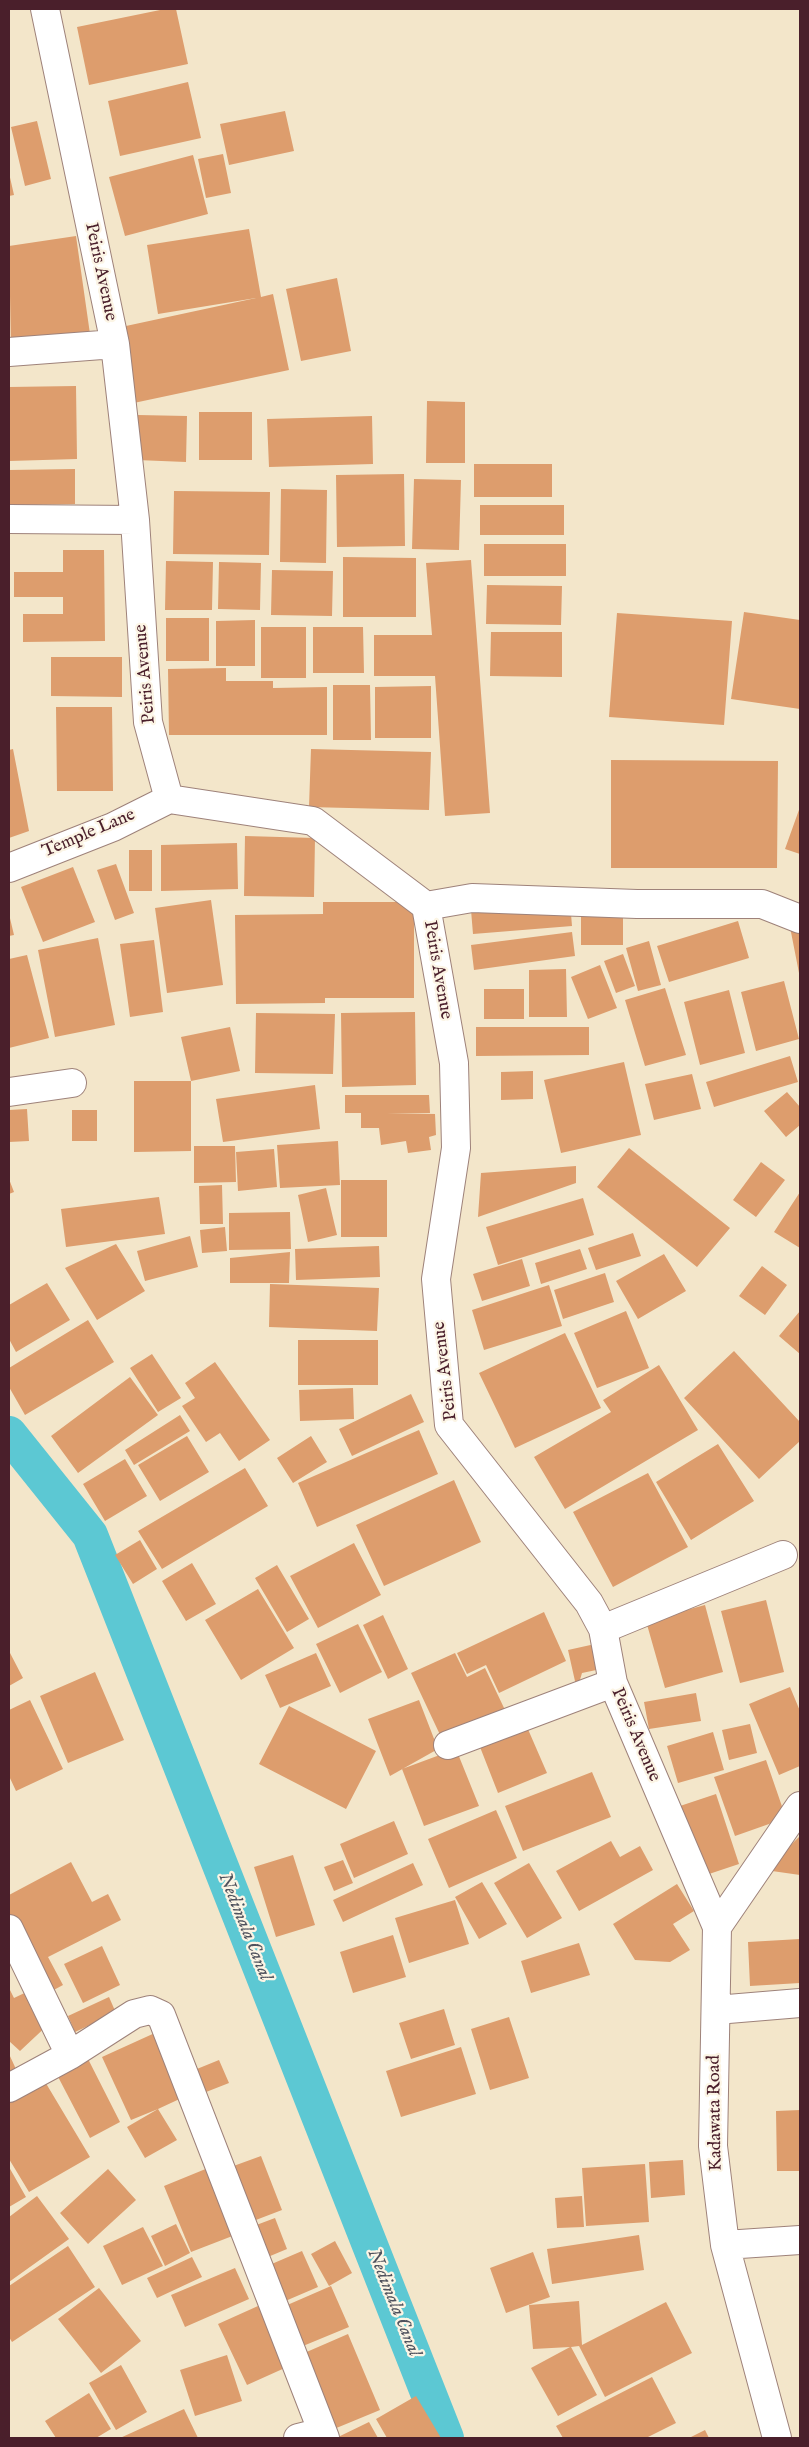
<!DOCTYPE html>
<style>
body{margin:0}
#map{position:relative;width:809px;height:2447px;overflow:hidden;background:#f3e6ca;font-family:"IM FELL English",serif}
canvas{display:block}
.frame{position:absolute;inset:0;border:10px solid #4a1f2b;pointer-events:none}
</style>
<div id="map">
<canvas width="809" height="2447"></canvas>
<div class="frame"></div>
</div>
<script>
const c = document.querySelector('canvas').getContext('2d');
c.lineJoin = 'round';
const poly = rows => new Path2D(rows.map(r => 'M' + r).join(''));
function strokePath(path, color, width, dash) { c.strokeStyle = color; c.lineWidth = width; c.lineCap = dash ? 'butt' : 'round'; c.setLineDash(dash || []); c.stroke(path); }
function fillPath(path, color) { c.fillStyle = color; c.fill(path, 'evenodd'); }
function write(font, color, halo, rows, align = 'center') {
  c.font = font + ' "IM FELL English",serif'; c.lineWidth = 4.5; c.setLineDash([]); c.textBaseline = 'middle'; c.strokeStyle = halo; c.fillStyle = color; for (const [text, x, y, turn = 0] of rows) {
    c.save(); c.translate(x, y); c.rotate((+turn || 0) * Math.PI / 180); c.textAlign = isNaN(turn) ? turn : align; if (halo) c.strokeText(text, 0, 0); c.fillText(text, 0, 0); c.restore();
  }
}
const canal = poly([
 [9,1434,90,1535,446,2438]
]);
const building = poly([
 [165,9,176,9,188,64,89,85,77,27],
 [188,82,201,138,120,156,108,101],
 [285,111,294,151,229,165,220,124],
 [37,121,51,179,25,186,11,127],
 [223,154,231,193,206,198,198,159],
 [193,155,208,214,125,236,109,177],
 [9,173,14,195,9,196],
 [249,229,261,297,273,294,289,370,129,404,112,329,256,298,158,314,147,245],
 [76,236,90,334,11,346,9,246],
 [337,278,351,351,301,361,286,289],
 [76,386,77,459,9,461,9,387],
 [427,401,465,402,465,463,426,463],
 [199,412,252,412,252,460,199,460],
 [138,415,187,416,186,462,137,460],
 [372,416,373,464,269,467,267,419],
 [474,464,552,464,552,497,474,497],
 [75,469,75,504,9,505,9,470],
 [404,474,405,546,337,547,336,475],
 [414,479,461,480,459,550,412,549],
 [281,489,327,490,326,563,280,562],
 [174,491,270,492,269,555,173,554],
 [480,505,564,505,564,535,480,535],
 [484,544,566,544,566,576,484,576],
 [63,550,104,550,105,641,23,642,23,614,63,614,63,597,14,597,14,572,63,572],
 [343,557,416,558,416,617,343,617],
 [471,560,490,813,445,816,435,676,374,676,374,635,432,635,426,563],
 [166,561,213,562,212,610,165,610],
 [219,562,261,563,260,610,218,609],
 [272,570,333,571,332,616,271,615],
 [487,585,562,586,561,625,486,624],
 [744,612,800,620,800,709,731,699],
 [617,613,732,621,724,725,609,717],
 [166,618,209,618,209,661,166,661],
 [255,620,255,666,216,666,216,621],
 [261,627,306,627,306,678,261,678],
 [313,627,363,627,364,673,313,673],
 [491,632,562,632,562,677,490,676],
 [51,657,122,657,122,697,51,696],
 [226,668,226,681,273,681,273,688,327,687,327,735,169,735,168,669],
 [333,685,370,685,371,740,333,740],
 [431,686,431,738,375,738,375,687],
 [56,707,112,707,113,791,57,791],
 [13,749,29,831,9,838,9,750],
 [311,749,431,752,429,810,309,807],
 [611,760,778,761,777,868,611,868],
 [800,807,800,854,785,849],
 [245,836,315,838,314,897,244,896],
 [237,843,238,889,161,891,161,845],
 [129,850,152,850,152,891,129,891],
 [116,864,134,913,115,920,97,870],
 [73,867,95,922,43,942,21,887],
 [211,900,223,985,167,993,155,908],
 [323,902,414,902,414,998,325,998,325,1003,236,1004,235,915,323,914],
 [570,902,572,926,473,934,471,910],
 [9,914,14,935,9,936],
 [581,917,623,917,623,945,581,945],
 [738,921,749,958,669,982,657,946],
 [790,927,800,930,800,973,799,973],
 [572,932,575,956,474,970,471,945],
 [98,938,115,1025,55,1037,38,950],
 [154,940,163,1012,130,1017,120,944],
 [649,941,661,985,638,991,626,948],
 [623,954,635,986,616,993,604,961],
 [27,955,49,1038,9,1048,9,959],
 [600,965,617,1008,588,1019,571,977],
 [566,969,567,1017,529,1017,529,970],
 [784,981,799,1039,756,1051,741,992],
 [665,988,686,1055,645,1066,625,1000],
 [484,989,524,989,524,1019,484,1019],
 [729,990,745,1053,700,1065,684,1002],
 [415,1012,416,1085,342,1087,341,1013],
 [256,1013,335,1014,333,1074,255,1073],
 [230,1027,240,1071,191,1081,181,1037],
 [476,1027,589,1027,589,1055,476,1056],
 [790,1056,798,1082,714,1107,706,1082],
 [624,1062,641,1135,561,1153,544,1080],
 [533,1071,533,1099,501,1100,501,1072],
 [692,1074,701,1109,654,1120,645,1084],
 [134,1081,191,1081,191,1151,134,1152],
 [315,1085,320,1129,223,1142,216,1099],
 [787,1092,800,1107,800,1125,786,1137,764,1111],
 [345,1095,429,1095,430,1113,387,1113,435,1114,436,1135,429,1137,431,1150,408,1153,406,1141,381,1145,379,1128,361,1128,361,1113,345,1113],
 [27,1109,29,1141,9,1142,9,1110],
 [72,1110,97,1110,97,1141,72,1141],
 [338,1141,340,1185,280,1188,277,1145],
 [194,1146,235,1146,236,1182,194,1183],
 [629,1148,730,1228,697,1267,597,1187],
 [274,1149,277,1187,238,1191,236,1152],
 [761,1162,785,1180,756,1217,733,1200],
 [576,1166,576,1183,478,1217,481,1173],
 [9,1179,14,1192,9,1194],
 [341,1180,387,1180,387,1237,341,1237],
 [222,1185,223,1224,200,1224,199,1186],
 [326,1188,337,1235,308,1242,298,1195],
 [800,1192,800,1248,774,1232],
 [159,1197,165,1234,66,1247,61,1209],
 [583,1198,594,1235,498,1265,486,1227],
 [290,1212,291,1249,229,1250,229,1213],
 [225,1227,227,1251,202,1253,200,1230],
 [633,1233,641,1256,596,1270,588,1248],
 [190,1236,198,1267,145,1281,137,1251],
 [116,1244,145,1291,97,1320,65,1268],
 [379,1246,380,1277,296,1280,295,1249],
 [580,1249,587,1269,541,1284,535,1263],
 [290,1252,289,1283,230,1283,230,1258],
 [664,1254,686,1291,638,1319,616,1281],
 [522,1259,530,1286,482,1301,473,1274],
 [762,1266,787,1285,765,1315,739,1296],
 [605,1273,614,1302,563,1319,554,1290],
 [47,1283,70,1320,16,1352,9,1339,9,1305],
 [270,1284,379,1288,377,1331,269,1327],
 [549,1285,562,1326,484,1350,472,1310],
 [626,1311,649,1368,597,1388,574,1333],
 [800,1311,800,1354,779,1336],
 [88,1320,114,1362,25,1415,9,1387,9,1368],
 [565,1333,601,1408,515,1448,479,1373],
 [298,1340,378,1340,378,1385,298,1385],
 [734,1351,800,1422,800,1441,759,1479,684,1398],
 [152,1354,181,1398,158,1412,130,1368],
 [215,1362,270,1440,239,1461,220,1433,206,1442,182,1406,195,1398,185,1383],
 [659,1365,698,1430,565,1509,534,1457,611,1412,603,1400],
 [130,1377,158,1415,78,1473,51,1436],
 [353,1388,354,1419,300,1421,299,1390],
 [411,1394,424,1422,352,1456,339,1429],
 [180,1415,190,1431,134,1465,125,1450],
 [419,1430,438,1474,317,1527,298,1483],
 [187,1436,209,1472,160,1501,138,1465],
 [311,1436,327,1462,293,1483,277,1458],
 [718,1444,754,1501,691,1540,656,1482],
 [125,1459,147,1496,105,1521,83,1484],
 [245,1468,268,1506,162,1569,138,1531],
 [648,1473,688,1547,613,1587,573,1512],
 [454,1480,481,1542,384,1586,356,1525],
 [140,1540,157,1569,133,1584,115,1555],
 [354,1543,381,1595,318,1628,290,1576],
 [192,1563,216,1604,186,1621,162,1581],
 [277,1565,309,1619,287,1632,255,1578],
 [258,1589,294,1648,241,1680,205,1620],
 [766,1600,784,1672,740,1683,721,1611],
 [705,1605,723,1672,665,1688,646,1621],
 [544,1612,566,1661,499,1693,486,1665,467,1674,457,1653],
 [383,1615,408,1669,388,1679,363,1625],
 [358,1624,382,1672,340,1693,316,1644],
 [595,1644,601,1669,582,1673,577,1690,568,1650],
 [9,1651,23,1678,9,1686],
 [316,1653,331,1686,280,1708,265,1675],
 [455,1653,467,1677,485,1668,505,1710,442,1739,411,1673],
 [95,1672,124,1740,68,1763,40,1696],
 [790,1687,800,1711,800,1766,779,1775,749,1704],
 [696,1693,701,1721,649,1729,644,1702],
 [30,1700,63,1769,16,1791,9,1776,9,1710],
 [419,1700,438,1749,390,1776,368,1719],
 [289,1706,376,1751,346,1809,259,1764],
 [750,1724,757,1753,729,1760,722,1730],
 [527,1727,547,1773,498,1793,480,1747],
 [713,1732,724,1770,678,1783,667,1746],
 [456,1749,479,1806,424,1826,402,1769],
 [766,1760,786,1818,735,1836,714,1777],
 [592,1772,611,1817,523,1851,505,1806],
 [716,1794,739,1864,703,1876,680,1806],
 [496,1810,517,1858,449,1888,428,1839],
 [394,1821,408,1854,354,1878,340,1844],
 [800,1836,800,1875,765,1870],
 [611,1841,620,1857,640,1846,653,1870,579,1911,556,1871],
 [293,1855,315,1925,276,1937,254,1867],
 [343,1860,353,1883,334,1891,324,1867],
 [71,1862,92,1902,108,1894,121,1920,48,1957,63,1985,50,1992,9,1916,9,1895],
 [413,1863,423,1885,343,1922,333,1900],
 [529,1863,562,1918,527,1938,494,1883],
 [482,1882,507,1924,479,1939,455,1897],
 [677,1884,694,1911,673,1924,690,1950,670,1962,635,1960,613,1924],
 [455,1900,469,1944,409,1963,395,1918],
 [393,1935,406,1977,353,1993,340,1952],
 [800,1939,800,1983,750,1986,748,1942],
 [579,1943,590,1975,531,1993,521,1961],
 [102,1946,120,1985,83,2003,64,1964],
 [9,1988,14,1998,35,1988,52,2021,20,2051,9,2041],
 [109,1997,116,2013,75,2032,68,2016],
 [444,2009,455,2045,411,2059,399,2023],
 [509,2017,529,2078,490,2090,471,2029],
 [157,2032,186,2096,158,2109,177,2140,145,2158,127,2127,158,2109,131,2120,102,2057],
 [461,2047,476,2094,401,2117,386,2071],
 [9,2054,21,2080,9,2086],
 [86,2055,120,2122,90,2138,55,2071],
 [219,2060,229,2083,201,2094,192,2071],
 [41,2075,90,2157,29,2192,9,2159,9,2094],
 [800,2110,800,2171,777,2171,776,2111],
 [261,2156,282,2210,248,2223,228,2168],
 [683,2160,685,2195,651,2198,649,2162],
 [645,2164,649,2222,586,2226,582,2168],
 [9,2167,26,2197,9,2207],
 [208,2168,235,2235,191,2252,164,2186],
 [108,2169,136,2200,88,2244,60,2213],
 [37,2196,69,2239,9,2282,9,2217],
 [582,2196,584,2227,557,2228,555,2198],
 [275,2218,287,2249,263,2259,251,2227],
 [176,2224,190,2253,165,2266,151,2236],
 [143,2227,163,2266,122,2285,103,2246],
 [639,2235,644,2270,552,2284,547,2249],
 [335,2241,352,2273,329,2286,311,2254],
 [68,2246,95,2287,12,2342,9,2337,9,2286],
 [302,2251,318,2287,283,2302,267,2266],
 [533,2252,550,2297,506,2313,490,2268],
 [192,2257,202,2277,157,2298,147,2278],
 [235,2268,249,2299,185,2327,171,2295],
 [331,2286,349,2327,303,2346,285,2306],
 [99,2288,141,2341,101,2373,58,2319],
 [579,2301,582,2345,666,2302,692,2353,605,2397,579,2346,571,2347,597,2395,558,2416,531,2368,570,2347,533,2349,529,2305],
 [258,2306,287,2367,247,2385,218,2324],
 [348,2334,380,2410,334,2429,302,2354],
 [227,2355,242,2401,195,2416,180,2370],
 [121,2365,147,2412,116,2430,89,2383],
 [652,2377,676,2423,646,2438,563,2438,556,2426],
 [89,2393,111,2429,96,2438,56,2438,45,2421],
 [416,2396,441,2438,387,2438,376,2419],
 [184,2409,198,2438,120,2438],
 [369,2422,378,2438,336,2438],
 [705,2430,709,2438,689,2438]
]);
const minor = poly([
 [45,9,115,344,135,520,148,722,169,799],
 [9,352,115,344],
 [9,519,135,520],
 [169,799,313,821,426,906,454,1063,456,1148,436,1279,449,1425,589,1603,603,1629,613,1683,717,1927],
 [9,868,113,827,169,799],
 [426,906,472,898,637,904,762,904,800,919],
 [9,1092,72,1083],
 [603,1629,783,1555],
 [448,1745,613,1683],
 [9,1929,70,2055,134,2014,150,2010,161,2015,325,2438],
 [716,2010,800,2003],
 [9,2088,70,2055],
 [725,2245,800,2240],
 [298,2438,322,2432],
 [777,2438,725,2245,713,2146,717,1927,800,1806]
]);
const streetNames = [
 ["Peiris Avenue",100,272,78],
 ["Peiris Avenue",146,674,-95],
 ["Temple Lane",89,834,-23],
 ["Peiris Avenue",437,970,80],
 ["Peiris Avenue",446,1371,-97],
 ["Peiris Avenue",635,1735,67],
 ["Kadawata Road",716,2113,-91]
];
const waterNames = [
 ["Nedimala Canal",244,1927,68],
 ["Nedimala Canal",393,2303,68]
];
strokePath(canal, '#5cc8d3', 36);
fillPath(building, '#dd9d6d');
strokePath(minor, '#9e827a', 30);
strokePath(minor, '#fff', 28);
write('18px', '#4a1f2b', '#fcf5e5', streetNames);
write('italic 19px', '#4f525d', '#fcf5e5', waterNames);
</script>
